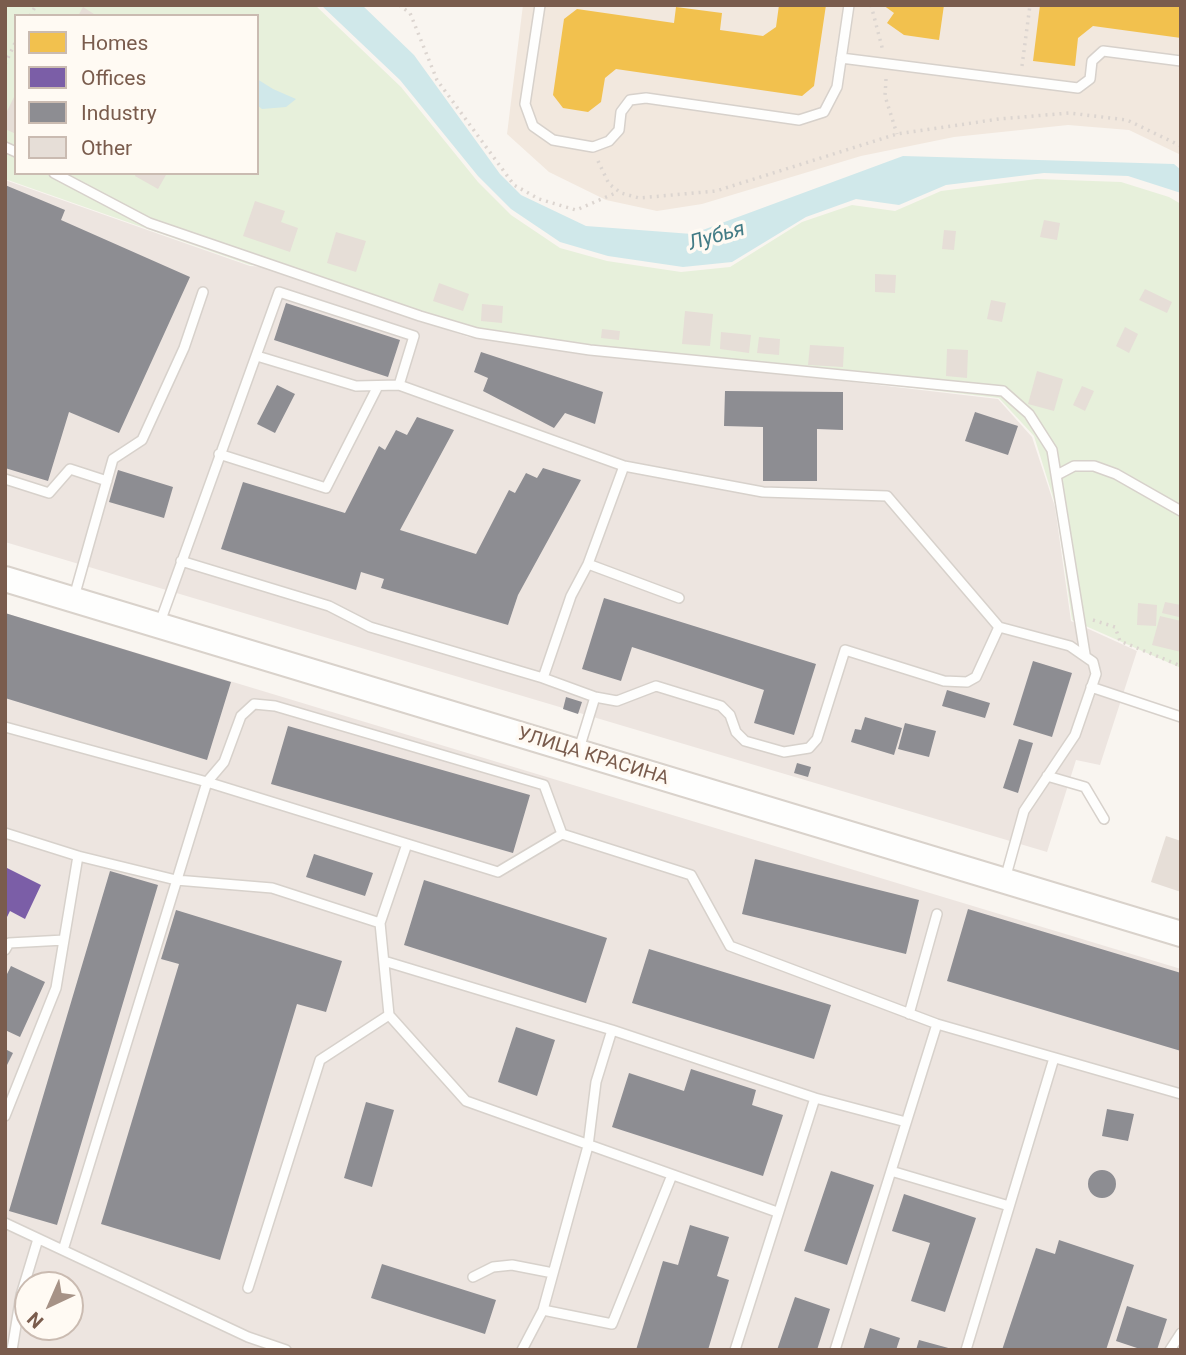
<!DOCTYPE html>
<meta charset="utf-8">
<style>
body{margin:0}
#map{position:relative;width:1186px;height:1355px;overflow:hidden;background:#f9f5f0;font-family:Roboto,sans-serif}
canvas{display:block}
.frame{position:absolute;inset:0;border:7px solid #7a5c4d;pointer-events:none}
.legend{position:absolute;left:14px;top:14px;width:245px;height:161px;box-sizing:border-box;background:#fffaf3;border:2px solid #cabbb1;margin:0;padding:9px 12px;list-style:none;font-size:21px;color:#7a5c4d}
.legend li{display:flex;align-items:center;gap:14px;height:35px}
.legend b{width:35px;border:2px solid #cabbb1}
.north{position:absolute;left:14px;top:1271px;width:70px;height:70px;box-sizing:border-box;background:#fffaf3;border:2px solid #cabbb1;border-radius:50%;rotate:224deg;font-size:19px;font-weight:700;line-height:28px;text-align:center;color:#7a5c4d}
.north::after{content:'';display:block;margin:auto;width:24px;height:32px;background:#a69286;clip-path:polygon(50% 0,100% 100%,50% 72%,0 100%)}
</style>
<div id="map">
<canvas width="1186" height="1355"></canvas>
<div class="frame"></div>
<ul class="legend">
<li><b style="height:19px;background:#f2c14e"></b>Homes</li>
<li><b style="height:19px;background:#7b5ea7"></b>Offices</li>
<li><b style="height:19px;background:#8d8d92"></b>Industry</li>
<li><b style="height:19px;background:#e6ded7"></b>Other</li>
</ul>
<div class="north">N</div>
</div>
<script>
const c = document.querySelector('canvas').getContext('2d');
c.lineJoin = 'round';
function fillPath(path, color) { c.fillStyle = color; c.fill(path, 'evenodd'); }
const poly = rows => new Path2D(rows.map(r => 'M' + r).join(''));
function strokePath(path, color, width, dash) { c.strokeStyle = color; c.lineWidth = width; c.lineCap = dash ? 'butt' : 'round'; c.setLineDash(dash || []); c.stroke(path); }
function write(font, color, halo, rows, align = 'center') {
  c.font = font + ' Roboto,sans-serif'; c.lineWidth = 7; c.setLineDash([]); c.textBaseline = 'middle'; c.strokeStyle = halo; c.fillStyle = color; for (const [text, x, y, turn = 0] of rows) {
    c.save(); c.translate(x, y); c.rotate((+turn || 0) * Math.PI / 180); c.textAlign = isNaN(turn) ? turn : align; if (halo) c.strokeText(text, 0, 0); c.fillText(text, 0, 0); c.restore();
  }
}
const residential = poly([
 [523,5,1181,5,1181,155,1129,130,1068,125,954,137,861,156,702,204,657,211,606,200,549,172,507,134]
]);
const industrial = poly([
 [5,180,250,266,267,267,468,337,998,399,1032,437,1055,507,1071,621,1137,651,1100,765,1076,760,1047,852,5,542],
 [5,613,1181,969,1181,1350,5,1350],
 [28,1285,70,1285,70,1327,28,1327]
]);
const green = poly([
 [5,5,315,5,401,87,478,182,511,215,560,248,607,261,681,272,730,267,802,222,852,205,895,211,941,191,1037,179,1121,182,1169,197,1181,204,1181,668,1072,620,1056,507,1034,436,999,398,469,336,268,266,250,265,5,179],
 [16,16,257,16,257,173,16,173]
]);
const water = poly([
 [321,5,362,5,414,55,500,174,521,195,586,226,692,234,903,156,1174,164,1181,170,1181,193,1128,176,1044,173,946,185,899,205,856,199,806,217,732,262,683,267,608,256,560,242,511,209,478,176,400,80],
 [257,79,273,89,296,99,286,107,262,109,257,105]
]);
const homes = poly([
 [779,5,826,5,814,86,802,96,616,69,605,78,601,102,588,112,563,108,553,95,564,19,577,9,674,23,676,7,722,13,720,30,763,36,776,27],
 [883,5,944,5,939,40,904,35,887,23,894,13],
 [1040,5,1181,5,1181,38,1093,26,1078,38,1075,66,1033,61]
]);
const offices = poly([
 [5,867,41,885,25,919,10,911,5,921]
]);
const industry = poly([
 [5,185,65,210,61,220,190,277,119,433,69,412,48,481,5,468],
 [286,303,400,340,388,377,274,340],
 [481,352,603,392,595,424,565,413,554,428,483,391,488,378,474,372],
 [277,385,295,394,275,433,257,424],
 [725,391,843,392,843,430,817,429,817,481,763,481,763,427,724,426],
 [975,412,1018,426,1008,455,965,441],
 [417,417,454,430,400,530,476,554,509,490,515,493,526,473,537,478,543,468,581,480,518,595,508,625,381,588,384,579,361,572,356,590,221,549,243,482,345,513,379,446,385,450,396,430,407,435],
 [118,470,173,487,164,518,109,502],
 [604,598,816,664,794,735,754,723,764,690,632,647,621,681,582,669],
 [5,613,231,682,207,760,5,698],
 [1033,661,1072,673,1052,737,1013,725],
 [947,690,990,703,985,718,942,706],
 [566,697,582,702,578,714,563,709],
 [865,717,902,728,894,755,851,742,855,729,861,730],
 [905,723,936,731,929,757,898,749],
 [288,726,530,795,513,853,271,784],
 [1019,739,1033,743,1018,793,1003,788],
 [797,763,811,767,808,777,794,773],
 [314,854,373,873,365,896,306,877],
 [755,859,919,900,906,954,742,914],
 [110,871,158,885,57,1225,9,1211],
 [424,880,607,938,586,1003,404,945],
 [968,909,1181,973,1181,1051,947,981],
 [176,910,342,961,326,1012,297,1004,220,1260,101,1224,179,964,161,959],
 [649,949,831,1005,814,1059,632,1003],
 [11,966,45,982,20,1037,5,1030,5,978],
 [516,1027,555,1040,537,1096,498,1082],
 [5,1049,13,1053,5,1069],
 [691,1069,756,1090,752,1105,783,1115,763,1176,612,1127,629,1073,684,1091],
 [366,1102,394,1110,372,1187,344,1178],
 [1107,1109,1134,1114,1128,1141,1102,1136],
 '1088 1184a14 14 0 1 1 28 0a14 14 0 1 1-28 0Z',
 [831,1171,874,1185,847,1265,804,1251],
 [904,1194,976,1218,945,1312,911,1301,930,1243,892,1231],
 [690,1225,729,1237,717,1276,729,1280,708,1350,636,1350,663,1261,678,1265],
 [1059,1240,1134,1265,1106,1350,1002,1350,1036,1248,1055,1254],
 [382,1264,496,1300,485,1334,371,1298],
 [795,1297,830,1309,817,1350,777,1350],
 [1127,1306,1167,1319,1157,1350,1143,1350,1116,1341],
 [870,1328,900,1338,896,1350,863,1350],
 [919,1340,952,1349,952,1350,916,1350]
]);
const building = poly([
 [83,7,97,16,78,16],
 [16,93,16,134,5,129,5,115],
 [136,173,167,173,158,189,135,176],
 [255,201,285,211,281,222,298,228,290,252,243,236],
 [1044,220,1060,223,1057,240,1040,237],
 [944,230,956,231,954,250,942,249],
 [336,232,366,241,356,272,327,263],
 [875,274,896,275,895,293,875,292],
 [439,283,469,294,463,311,433,301],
 [1145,289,1172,302,1167,313,1139,300],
 [991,300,1006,303,1002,322,987,319],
 [482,304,503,306,502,323,481,321],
 [685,311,713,314,710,346,682,344],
 [1125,327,1138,334,1129,353,1116,346],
 [602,329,620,331,619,340,601,338],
 [721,332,751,335,749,353,720,349],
 [759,337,780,339,779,355,757,353],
 [810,345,844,347,843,367,808,365],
 [947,349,968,350,967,378,946,376],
 [1037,371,1063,379,1054,411,1028,404],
 [1082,386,1094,391,1085,411,1073,405],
 [1165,602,1181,605,1179,617,1162,613],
 [1138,603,1157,605,1156,626,1137,625],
 [1160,616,1181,621,1181,652,1152,645],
 [1166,836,1181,841,1181,892,1151,882]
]);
const path = poly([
 [399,5,410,13,437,80,514,185,539,199,576,210,618,192],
 [871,5,883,51],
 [30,16,36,5],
 [5,64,16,41],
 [1022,66,1030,5],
 [886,79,885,96,897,134],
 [598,161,609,184,621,193,639,198,716,191,897,134,999,119,1069,113,1127,120,1181,146],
 [1093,620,1115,627,1120,641,1181,666]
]);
const service = poly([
 [540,5,525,104,533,126,553,140,593,147,609,141,619,130,621,112,630,100,646,98,799,120,824,112,837,87,849,5],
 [841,58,1078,88,1090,79,1092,61,1103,51,1181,61],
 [5,147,16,152],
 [54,173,149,223,420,316,477,333,590,350,1003,391,1029,414,1052,450,1085,654],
 [257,356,356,386,399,385,624,466,763,492,887,496,999,627,1070,646,1093,662,1096,674,1075,735,1024,811,1005,879],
 [219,454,326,488,378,386],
 [1057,475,1074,466,1094,466,1116,474,1181,511],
 [5,479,49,493,70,469,107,481],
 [181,561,329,606,370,627,543,678,595,697,617,701,656,686,721,706,730,715,736,732,745,741,784,752,809,748,817,739,845,650,944,681,967,682,976,677,999,627],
 [588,564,679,598],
 [74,597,113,459,142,440,184,348,203,292],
 [159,625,279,292,414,336,399,385],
 [543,678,571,596,588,564,624,466],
 [1091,687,1181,717],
 [5,727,207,782,498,872,562,834,691,875,730,946,937,1024,1181,1094],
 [579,749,595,697],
 [1047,776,1085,787,1104,819],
 [5,833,78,856,176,880,272,888,380,923,389,1015,466,1101,777,1212],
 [380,923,407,844],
 [5,950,9,943,64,940],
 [384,961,612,1030,815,1098],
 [909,1014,937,914],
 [5,1116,56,988,78,856],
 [891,1171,1009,1206],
 [5,1223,248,1337,286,1350],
 [63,1250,207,782,224,762,241,716,254,704,275,706,544,785,562,834],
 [473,1277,493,1267,512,1265,553,1273],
 [248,1288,320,1060,389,1015],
 [543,1310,612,1324,672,1175],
 [12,1350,21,1295,38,1239],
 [522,1350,543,1310,588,1146,596,1082,612,1030],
 [735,1350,815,1098,906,1122],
 [835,1350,937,1024],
 [966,1350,1054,1058],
 [1170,1350,1181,1333]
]);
const secondary = poly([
 [5,579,1181,934]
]);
const streetNames = [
 ["УЛИЦА КРАСИНА",593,757,17]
];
const waterNames = [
 ["Лубья",717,237,-16]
];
fillPath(residential, '#f2e8de');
fillPath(industrial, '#ede5e0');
fillPath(green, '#e7f0db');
fillPath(water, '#d0e8ea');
fillPath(homes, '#f2c14e');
fillPath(offices, '#7b5ea7');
fillPath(industry, '#8d8d92');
fillPath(building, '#e6ded7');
strokePath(service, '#d7d1cb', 12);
strokePath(secondary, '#d9d2cb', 28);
strokePath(path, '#dcd5d0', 3.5, [2, 5]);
strokePath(service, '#fefefd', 9);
strokePath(secondary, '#fefefd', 24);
write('19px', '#7a5c4d', '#fffaf3', streetNames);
write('italic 21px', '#437c86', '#fffaf3', waterNames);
</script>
